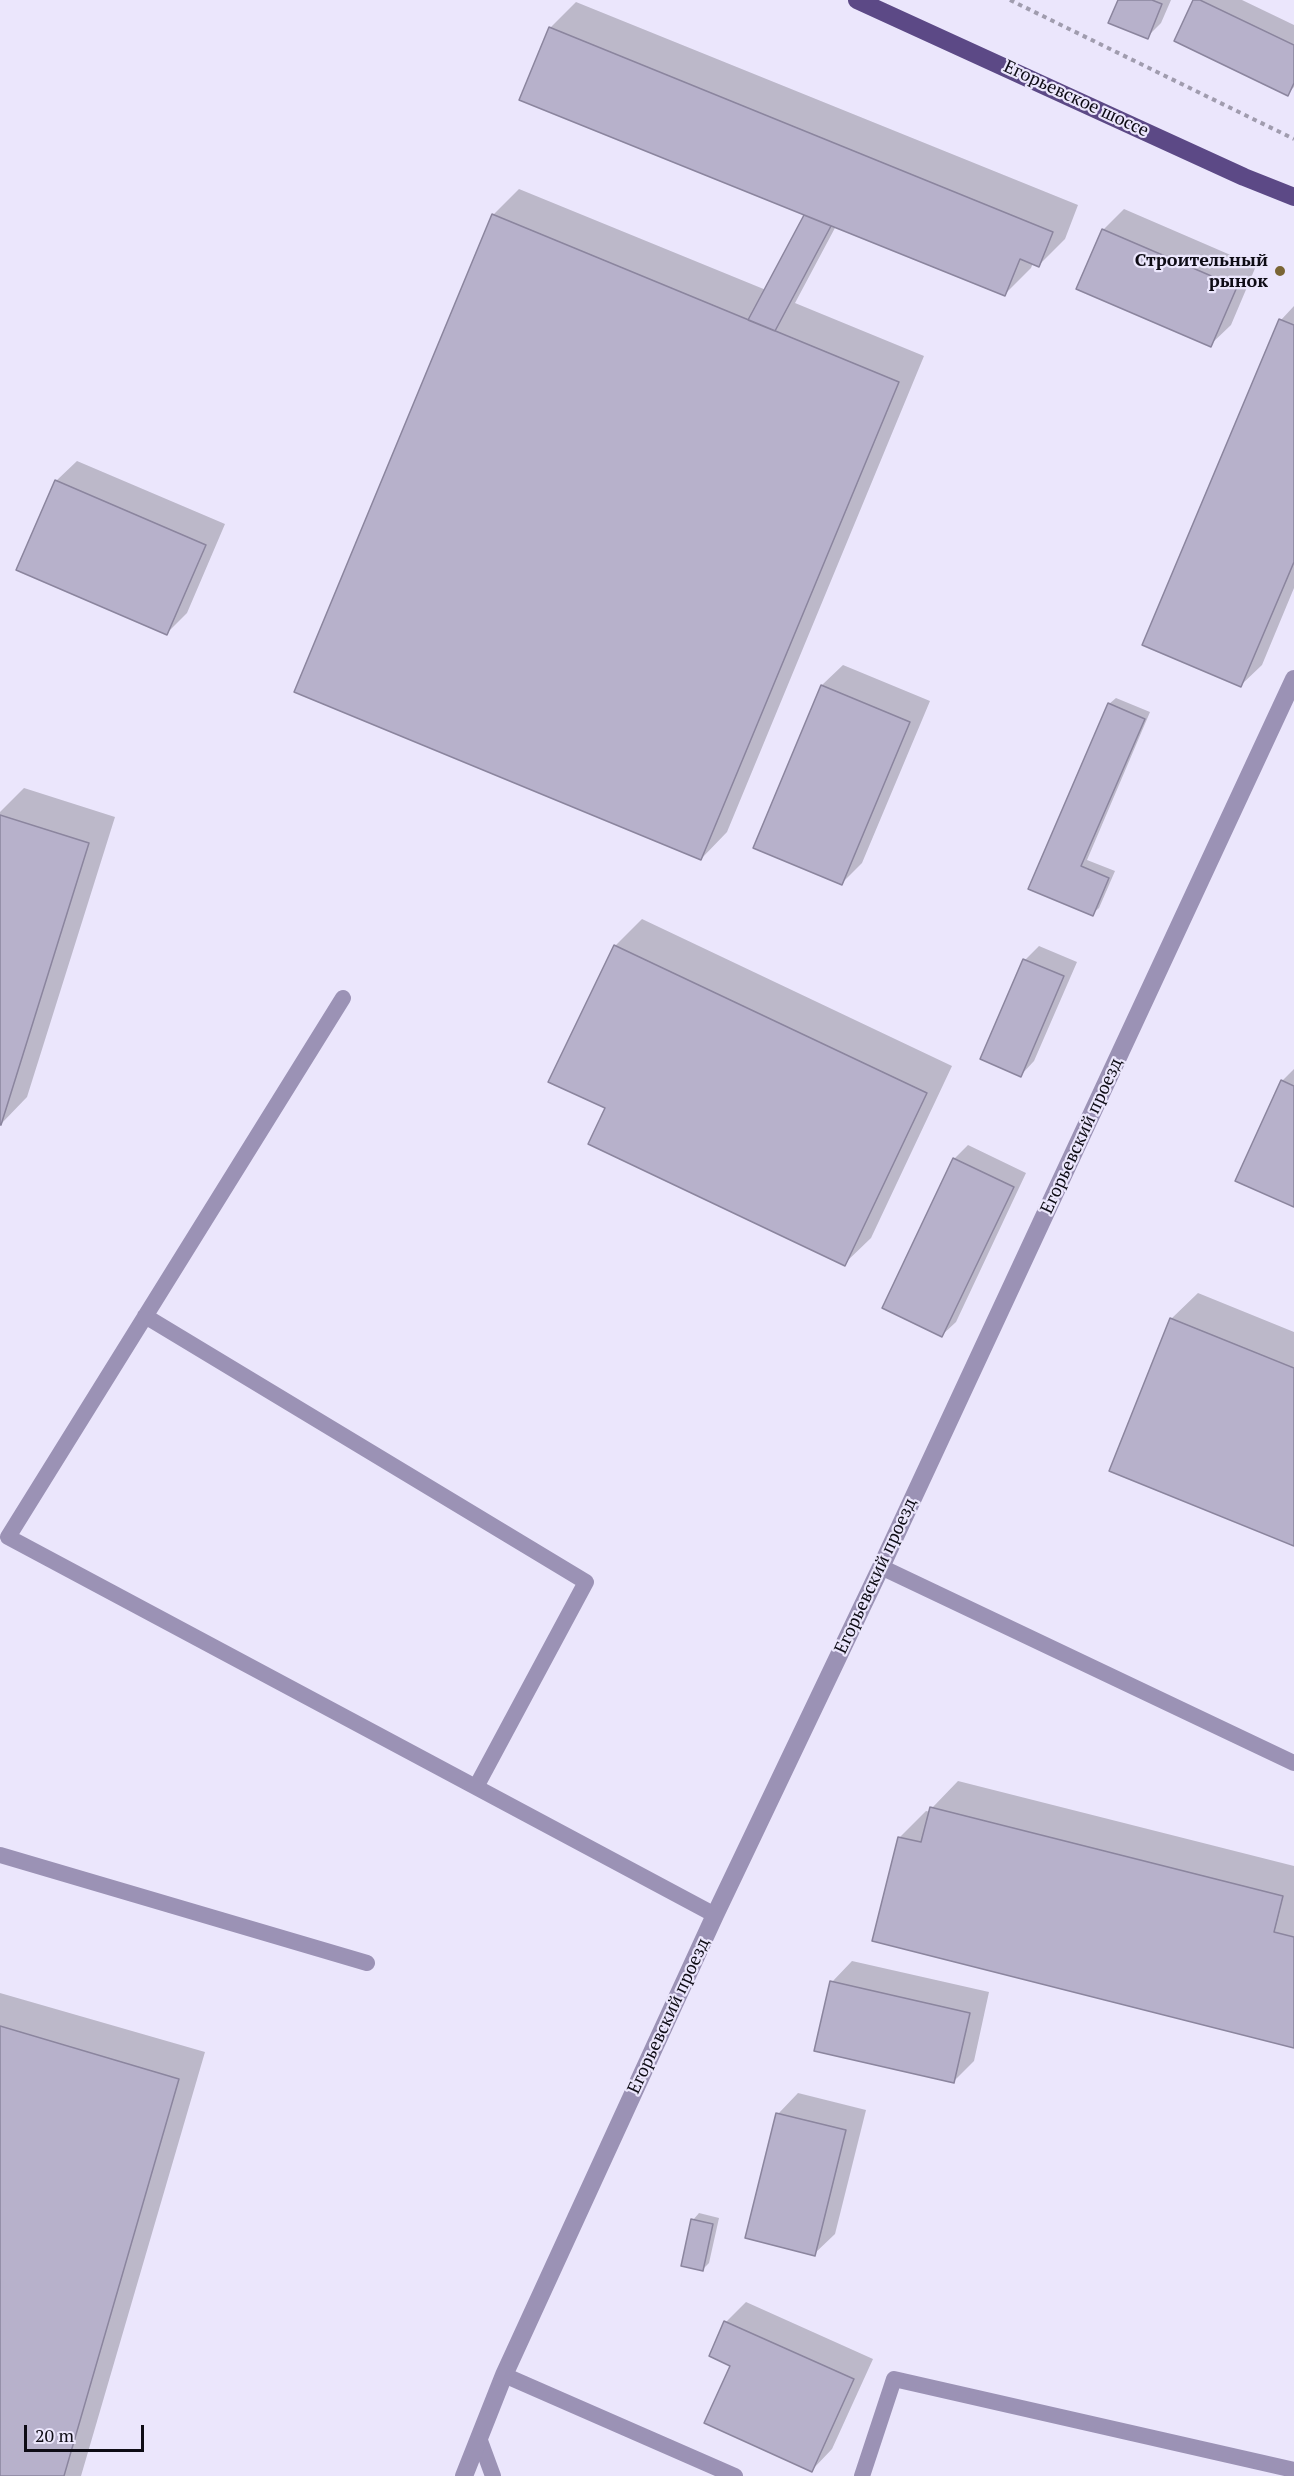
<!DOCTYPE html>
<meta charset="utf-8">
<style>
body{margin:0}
#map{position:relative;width:1294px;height:2476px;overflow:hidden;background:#ebe6fc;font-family:"PT Serif",serif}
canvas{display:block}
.scale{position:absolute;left:24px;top:2425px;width:120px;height:27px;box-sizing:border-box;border:3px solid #0e0c15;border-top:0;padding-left:8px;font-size:18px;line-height:21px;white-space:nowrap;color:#0e0c15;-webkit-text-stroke:4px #ebe6fc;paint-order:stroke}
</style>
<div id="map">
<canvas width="1294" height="2476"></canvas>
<div class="scale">20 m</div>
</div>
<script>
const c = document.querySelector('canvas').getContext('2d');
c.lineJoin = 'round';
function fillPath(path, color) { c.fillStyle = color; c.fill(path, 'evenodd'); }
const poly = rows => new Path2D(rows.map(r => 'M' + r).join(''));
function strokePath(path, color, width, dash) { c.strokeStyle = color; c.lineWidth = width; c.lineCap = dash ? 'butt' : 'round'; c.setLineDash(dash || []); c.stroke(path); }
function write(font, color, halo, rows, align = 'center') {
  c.font = font + ' "PT Serif",serif'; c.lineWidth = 4.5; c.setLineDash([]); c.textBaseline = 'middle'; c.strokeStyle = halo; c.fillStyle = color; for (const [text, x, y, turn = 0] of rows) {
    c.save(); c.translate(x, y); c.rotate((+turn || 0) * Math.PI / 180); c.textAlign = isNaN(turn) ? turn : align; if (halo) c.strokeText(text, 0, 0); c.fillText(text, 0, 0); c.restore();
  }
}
const shadow = poly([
 [1119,0,1171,0,1161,23,1147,37],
 [1195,0,1242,0,1294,25,1294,87,1287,94],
 [576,2,1078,205,1065,239,1039,265,1033,263,1031,268,1005,294,836,226,795,303,924,356,727,832,701,859,493,215,519,189,766,290,807,214,550,28],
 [1124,209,1256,266,1231,325,1210,345,1103,230],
 [1294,306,1294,588,1262,665,1241,685,1281,320],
 [77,461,225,524,187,613,167,633,56,481],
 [843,665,930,701,862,863,842,883,755,847,822,685],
 [1116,698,1150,712,1087,860,1115,871,1099,908,1092,914,1030,889,1109,704],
 [24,788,115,817,27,1097,1,1124,0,812],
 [642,919,952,1066,871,1238,844,1264,615,946],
 [1039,946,1077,962,1034,1061,1021,1075,1025,960],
 [1294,1069,1294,1205,1282,1081],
 [968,1145,1026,1173,956,1322,942,1335,954,1159],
 [1198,1293,1294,1332,1294,1544,1171,1319],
 [958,1781,1294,1866,1294,2046,899,1838,926,1811,931,1812,932,1808],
 [852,1961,989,1992,974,2061,953,2082,832,1982],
 [0,1993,205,2052,81,2476,0,2476],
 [798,2093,866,2110,835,2234,814,2254,778,2114],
 [699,2213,719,2218,709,2263,703,2269,693,2220],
 [746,2302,873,2359,832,2449,812,2470,732,2365,726,2322]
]);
const building = poly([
 [1118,0,1152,0,1162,4,1148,39,1108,23,1118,0],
 [1193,0,1200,0,1294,45,1294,83,1288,96,1174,41,1193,0],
 [549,27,1053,232,1039,267,1020,259,1005,296,519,100,549,27],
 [492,214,899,382,701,860,294,692,492,214],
 [804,215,831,226,775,331,748,320,804,215],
 [1102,229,1237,287,1211,347,1076,289,1102,229],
 [1279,319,1294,325,1294,562,1241,687,1142,645,1279,319],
 [55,480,206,545,167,635,16,570,55,480],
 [821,685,910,722,842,885,753,848,821,685],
 [1108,703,1145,719,1081,866,1109,878,1093,916,1028,889,1108,703],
 [0,815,89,843,1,1125,0,1125,0,815],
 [614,945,927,1093,845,1266,588,1144,605,1108,548,1082,614,945],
 [1023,959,1064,976,1021,1077,980,1059,1023,959],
 [1281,1080,1294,1086,1294,1207,1235,1181,1281,1080],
 [953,1158,1014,1187,942,1337,882,1308,953,1158],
 [1170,1318,1294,1368,1294,1546,1109,1471,1170,1318],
 [930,1807,1283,1896,1274,1932,1294,1937,1294,2048,872,1941,898,1837,921,1842,930,1807],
 [830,1981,970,2013,954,2083,814,2051,830,1981],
 [0,2026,179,2079,64,2476,0,2476,0,2026],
 [776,2113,846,2130,815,2256,745,2238,776,2113],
 [691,2219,713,2224,703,2271,681,2266,691,2219],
 [724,2321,854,2379,812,2472,704,2423,730,2366,709,2356,724,2321]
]);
const path = poly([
 [1010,0,1294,139]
]);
const lane = poly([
 [343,998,8,1537,715,1915],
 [145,1316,586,1582,476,1787],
 [881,1567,1294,1763],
 [0,1855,367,1963],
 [504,2375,735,2476],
 [479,2438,493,2476],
 [862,2476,894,2379,1294,2470]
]);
const street = poly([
 [464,2476,504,2375,715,1915,881,1567,1294,679]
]);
const primary = poly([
 [857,0,1244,177,1294,197]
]);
const markers = [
 [1280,271,6,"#7a6534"]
];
const streetNames = [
 ["Егорьевское шоссе",1076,99,25],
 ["Егорьевский проезд",1082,1136,-65],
 ["Егорьевский проезд",876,1576,-65],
 ["Егорьевский проезд",669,2016,-65]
];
const poiNames = [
 ["Строительный",1268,261],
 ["рынок",1268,282]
];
fillPath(shadow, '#0003');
fillPath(building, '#b7b1cb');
strokePath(building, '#8b859e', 1.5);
strokePath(path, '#a09cae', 4, [4.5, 4.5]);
strokePath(lane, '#9b92b5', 16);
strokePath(street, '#9b92b5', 18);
strokePath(primary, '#5c4986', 18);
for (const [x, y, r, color] of markers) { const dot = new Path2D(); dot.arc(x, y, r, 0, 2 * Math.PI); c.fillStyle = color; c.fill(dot); strokePath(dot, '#ebe6fc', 2); }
write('18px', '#0e0c15', '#ebe6fc', streetNames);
write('bold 18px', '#0e0c15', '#ebe6fc', poiNames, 'right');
</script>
